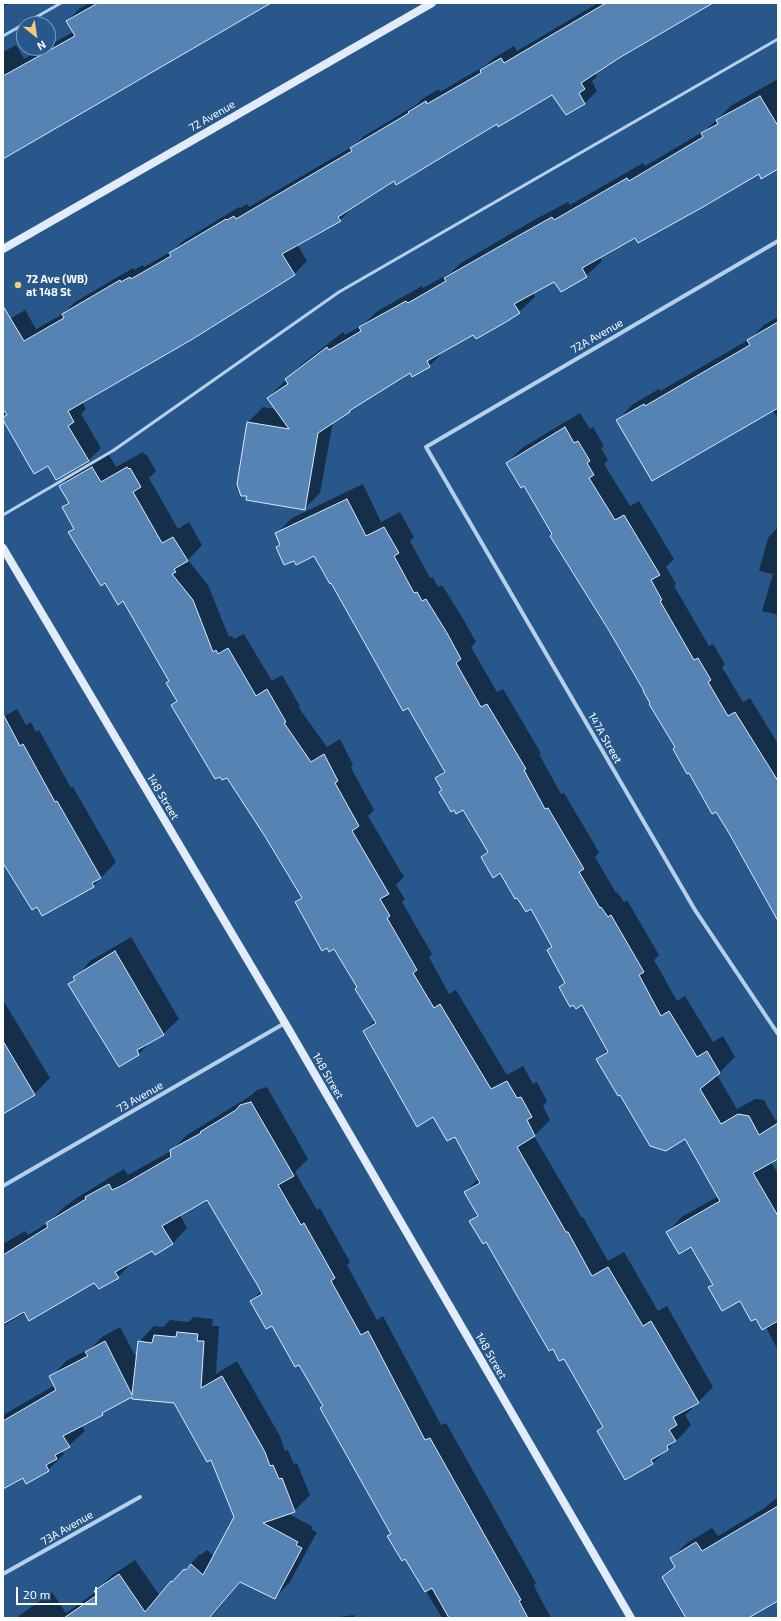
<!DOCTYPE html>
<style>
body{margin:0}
#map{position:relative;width:781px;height:1621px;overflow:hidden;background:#28588b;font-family:"Exo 2",sans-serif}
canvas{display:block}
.frame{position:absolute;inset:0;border:4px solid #fff;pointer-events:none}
.north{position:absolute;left:16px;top:16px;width:40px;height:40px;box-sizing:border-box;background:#28588b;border:1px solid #7e9bb9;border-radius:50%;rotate:150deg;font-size:11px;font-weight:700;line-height:16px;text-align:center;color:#fff}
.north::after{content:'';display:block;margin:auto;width:14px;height:18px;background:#f1cb7e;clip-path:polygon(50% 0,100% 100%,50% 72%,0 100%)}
.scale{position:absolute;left:16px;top:1587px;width:81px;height:18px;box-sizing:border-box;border:2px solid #fff;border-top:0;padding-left:5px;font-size:12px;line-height:14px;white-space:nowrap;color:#fff;-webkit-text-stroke:3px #28588b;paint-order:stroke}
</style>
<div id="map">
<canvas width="781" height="1621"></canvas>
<div class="frame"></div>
<div class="north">N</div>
<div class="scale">20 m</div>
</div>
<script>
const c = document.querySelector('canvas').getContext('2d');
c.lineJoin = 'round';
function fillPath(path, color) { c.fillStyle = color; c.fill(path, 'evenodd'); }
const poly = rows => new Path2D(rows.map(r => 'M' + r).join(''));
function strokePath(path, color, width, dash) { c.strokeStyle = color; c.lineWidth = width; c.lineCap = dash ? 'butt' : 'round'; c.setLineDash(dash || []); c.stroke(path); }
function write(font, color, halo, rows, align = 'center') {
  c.font = font + ' "Exo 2",sans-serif'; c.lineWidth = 4; c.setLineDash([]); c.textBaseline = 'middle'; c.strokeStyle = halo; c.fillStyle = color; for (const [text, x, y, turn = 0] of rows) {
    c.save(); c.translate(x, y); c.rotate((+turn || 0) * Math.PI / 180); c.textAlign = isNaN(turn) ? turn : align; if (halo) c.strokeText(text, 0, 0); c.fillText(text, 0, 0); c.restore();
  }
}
const shadow = poly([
 [3,3,9,3,3,7],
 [89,3,269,3,3,158,3,52,16,45,24,59,44,48,48,48,48,46,73,32,67,21,80,8],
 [598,3,710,3,595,73,597,76,592,81,597,91,585,103,552,94,394,180,353,207,340,220,297,244,307,261,294,274,82,402,86,409,81,414,101,448,88,461,48,465,13,431,3,413,3,323,25,310,36,329,63,314,75,302,133,268,134,270,143,265,144,267,174,250,183,241,239,207,240,208,247,204,249,207,355,145,364,136,416,105,422,99,439,89,440,92,486,65,494,58,514,46,517,51],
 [778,79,778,168,759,172,600,257,602,261,586,276,555,281,533,293,535,297,519,312,473,333,445,350,429,366,410,372,372,394,333,422,320,493,304,509,248,422,263,407,276,409,268,398,302,364,343,332,345,335,365,323,376,312,422,286,423,288,452,272,461,263,534,220,568,202,570,205,643,163,645,166,706,130,732,105],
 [778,317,778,419,773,410,618,420,633,404,659,389,660,391,750,339,764,325],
 [580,413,590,429,593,427,604,446,601,448,608,460,604,464,630,506,639,501,674,559,666,567,676,584,674,586,709,646,713,644,725,664,722,667,743,702,750,698,778,744,778,917,730,832,676,747,645,691,551,536,553,534,525,485,507,463,522,448],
 [107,452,116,467,143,452,144,455,146,454,156,471,149,478,178,529,189,522,202,545,188,560,208,585,229,637,232,636,234,639,244,634,272,681,282,675,300,706,299,708,327,747,340,739,353,765,351,768,374,810,368,816,404,877,396,885,405,899,402,902,432,954,429,957,449,994,456,990,507,1075,523,1066,533,1084,537,1082,547,1101,543,1106,550,1120,534,1136,582,1218,583,1217,608,1261,624,1252,658,1311,667,1306,713,1387,698,1402,691,1406,692,1409,685,1415,691,1425,683,1434,653,1463,625,1479,598,1431,603,1426,565,1357,487,1241,471,1221,477,1214,465,1192,479,1178,455,1135,434,1116,364,1031,375,1020,335,947,296,902,302,897,267,837,228,776,172,705,177,699,170,680,124,600,106,582,69,532,74,527,63,507,69,501,60,486,76,470],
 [363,484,381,522,400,512,414,537,410,541,430,578,433,577,438,587,442,585,462,617,476,642,471,647,497,692,503,689,541,753,539,754,561,794,564,793,599,852,595,857,616,893,617,892,624,902,627,900,659,955,654,960,677,1001,685,996,713,1042,723,1036,735,1057,717,1075,737,1109,755,1099,764,1100,775,1120,778,1118,778,1158,771,1162,778,1174,778,1351,766,1327,741,1300,710,1288,714,1283,692,1246,667,1232,683,1216,719,1196,685,1138,621,1093,598,1059,608,1049,582,1004,560,987,566,981,548,950,552,946,531,908,501,872,482,857,488,850,463,809,443,789,436,778,445,770,314,555,294,560,277,547,281,543,276,534,292,518],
 [778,527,778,615,762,611,773,574,759,571,768,538],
 [17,709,26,725,31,722,36,732,39,730,71,788,73,787,116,862,93,886,37,906,3,860,3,717],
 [131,937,179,1019,163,1034,151,1041,139,1054,119,1065,70,984,90,961],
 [3,1000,50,1078,34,1094,3,1113],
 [267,1087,308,1159,295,1172,317,1210,320,1208,350,1262,347,1265,377,1320,383,1316,441,1425,446,1423,459,1446,536,1583,534,1586,551,1618,442,1618,406,1558,388,1536,391,1533,300,1363,272,1325,251,1301,261,1291,207,1198,180,1215,187,1228,172,1244,152,1249,133,1261,118,1277,95,1281,25,1313,3,1326,3,1244,25,1231,28,1235,49,1222,63,1208,78,1197,124,1169,128,1175,171,1151,187,1135,250,1096,257,1090],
 [193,1317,213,1319,212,1326,219,1326,216,1374,237,1361,280,1436,285,1451,288,1450,294,1464,297,1463,310,1495,294,1511,287,1513,313,1527,311,1530,317,1532,290,1582,275,1598,242,1581,210,1618,16,1618,52,1592,66,1613,96,1592,96,1591,111,1576,135,1560,160,1596,200,1554,201,1555,207,1550,214,1556,235,1517,212,1458,174,1402,133,1395,81,1425,85,1431,62,1452,64,1454,48,1470,23,1476,4,1487,3,1491,3,1415,55,1385,51,1377,66,1361,91,1348,102,1337,120,1327,137,1359,139,1342,154,1326,163,1327,170,1320,189,1322],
 [778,1497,778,1599,747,1618,687,1618,664,1577,675,1566,671,1558,687,1543,712,1528,718,1536,763,1509],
 [354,1615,354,1618,332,1618]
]);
const building = poly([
 [98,3,271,3,3,159,3,76,75,36,66,21,98,3],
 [606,3,713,3,619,58,581,83,585,89,579,93,585,104,566,115,552,95,498,127,497,124,396,185,394,181,338,217,341,221,282,254,295,275,191,340,68,411,74,422,68,426,89,461,56,480,48,466,34,474,3,420,3,417,7,415,3,409,3,306,24,341,64,318,62,314,120,280,121,282,130,277,131,279,171,256,169,253,226,219,227,220,234,216,236,219,352,151,350,148,409,113,408,112,426,101,427,104,481,73,480,70,501,58,504,63,606,3],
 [760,96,778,126,778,169,761,179,759,174,703,207,638,243,635,238,582,268,587,277,561,292,554,282,514,304,520,313,506,322,476,339,473,335,427,361,430,367,412,377,410,373,349,411,350,412,318,433,305,510,246,500,247,496,241,496,237,484,247,422,289,429,267,398,288,384,285,379,327,347,329,350,361,331,359,327,406,301,408,303,446,281,444,278,518,236,552,217,554,220,627,178,629,181,703,137,701,133,718,124,716,120,760,96],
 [778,322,778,408,652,481,616,420,644,404,645,406,750,345,747,340,778,322],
 [565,427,574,443,578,441,590,461,587,463,594,475,589,478,615,520,624,515,660,575,651,580,662,600,660,601,694,660,698,658,711,680,708,682,728,716,735,712,778,781,778,921,729,833,716,812,712,814,689,773,687,774,673,749,675,747,649,704,650,703,643,691,644,691,608,629,550,536,552,534,524,486,521,488,506,463,565,427],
 [92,467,101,482,127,467,129,469,130,468,141,487,133,492,162,543,173,537,188,561,174,569,176,572,172,574,193,600,213,652,216,650,218,654,228,648,256,696,267,689,286,722,284,723,311,762,324,754,338,781,335,783,359,826,352,831,389,894,380,899,390,916,387,918,417,970,413,973,434,1008,440,1004,491,1089,507,1081,517,1098,521,1097,532,1117,527,1120,535,1136,517,1147,566,1232,568,1232,592,1276,608,1267,643,1326,651,1321,699,1403,673,1417,677,1425,669,1430,676,1441,667,1446,668,1450,651,1460,653,1464,625,1480,597,1431,603,1427,564,1359,559,1361,553,1349,549,1351,486,1242,483,1244,469,1221,478,1216,464,1192,480,1183,455,1137,447,1141,433,1117,417,1127,363,1031,376,1023,355,989,357,987,334,949,329,952,327,948,322,951,295,902,302,898,266,838,227,778,222,780,220,777,215,779,171,705,177,701,166,683,169,681,123,601,118,605,105,583,101,586,68,532,74,529,62,507,69,503,59,486,92,467],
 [347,499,366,536,384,527,399,553,394,556,414,593,417,592,422,601,426,599,447,633,461,659,456,663,481,707,487,704,526,769,524,770,545,809,548,808,584,869,579,872,600,908,601,907,608,917,611,915,644,972,639,975,661,1016,669,1011,697,1057,707,1051,720,1073,700,1089,721,1124,738,1114,749,1116,759,1135,778,1123,778,1159,753,1173,778,1216,778,1321,762,1330,756,1319,751,1321,740,1301,722,1311,708,1287,713,1285,691,1247,679,1254,666,1232,720,1201,685,1139,666,1151,650,1146,620,1095,618,1096,596,1059,608,1052,582,1005,576,1009,573,1005,570,1007,559,987,565,983,547,950,552,947,531,909,526,912,517,898,515,899,500,873,493,878,481,857,488,852,463,810,456,814,454,810,451,812,439,792,442,790,435,778,445,772,408,708,403,711,331,583,330,584,314,556,296,565,294,561,284,565,276,547,280,545,275,533,347,499],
 [3,714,20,746,23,744,55,802,57,801,101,878,92,883,94,887,42,916,37,907,32,910,3,863,3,714],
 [115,951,164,1035,137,1050,139,1055,119,1067,68,984,75,980,73,977,115,951],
 [3,1041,35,1095,3,1114,3,1041],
 [251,1102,294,1176,278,1185,301,1225,304,1223,335,1278,331,1281,361,1335,368,1331,425,1440,430,1438,521,1600,519,1601,528,1618,449,1618,432,1588,425,1592,405,1559,402,1561,387,1536,391,1534,320,1408,323,1406,299,1365,295,1367,272,1326,266,1329,250,1301,262,1294,258,1286,207,1200,162,1226,173,1244,155,1255,152,1251,115,1272,119,1278,99,1289,94,1283,29,1321,24,1312,3,1324,3,1255,48,1227,46,1223,86,1199,85,1197,109,1184,112,1190,121,1186,171,1157,170,1150,201,1133,200,1132,236,1110,240,1105,251,1102],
 [177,1332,198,1334,197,1341,204,1341,201,1388,222,1376,265,1452,270,1466,273,1465,279,1479,282,1478,295,1512,263,1523,298,1542,296,1545,302,1548,275,1599,240,1582,209,1618,64,1618,97,1595,94,1591,119,1574,145,1612,171,1581,172,1582,184,1569,186,1570,191,1564,203,1575,234,1517,211,1460,207,1462,174,1403,132,1399,132,1397,102,1413,103,1415,63,1436,70,1447,55,1455,57,1459,46,1465,49,1471,26,1484,23,1478,3,1489,3,1421,56,1390,49,1376,88,1356,85,1352,105,1341,132,1395,138,1341,152,1343,154,1335,176,1337,177,1332],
 [778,1506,778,1601,748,1618,686,1618,662,1577,675,1567,670,1558,696,1542,702,1551,778,1506]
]);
const lane = poly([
 [24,24,61,3],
 [3,36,24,24],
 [3,515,114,450,339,292,778,39]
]);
const street = poly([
 [778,241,426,447,695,910,778,1034],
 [3,1186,285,1023],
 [3,1574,140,1497]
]);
const secondary = poly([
 [3,249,432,3],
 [3,548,285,1023,631,1618]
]);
const markers = [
 [18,285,4,"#f1cb7e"]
];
const streetNames = [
 ["72 Avenue",212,116,-30],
 ["72A Avenue",597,336,-30],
 ["147A Street",605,738,60],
 ["148 Street",163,797,59],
 ["148 Street",328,1076,60],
 ["73 Avenue",140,1097,-30],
 ["148 Street",491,1356,60],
 ["73A Avenue",67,1528,-30]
];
const poiNames = [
 ["72 Ave (WB)",26,279],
 ["at 148 St",26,292]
];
fillPath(shadow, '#0007');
fillPath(building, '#5583b4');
strokePath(building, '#dbe9f8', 1);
strokePath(lane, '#b7d0ea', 3);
strokePath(street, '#b7d0ea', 4);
strokePath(secondary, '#e1ecf8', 8);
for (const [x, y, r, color] of markers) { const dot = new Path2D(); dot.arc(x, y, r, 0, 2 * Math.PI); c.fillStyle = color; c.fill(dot); strokePath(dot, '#28588b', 1.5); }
write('11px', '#fff', '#28588b', streetNames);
write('bold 11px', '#fff', '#28588b', poiNames, 'left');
</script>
